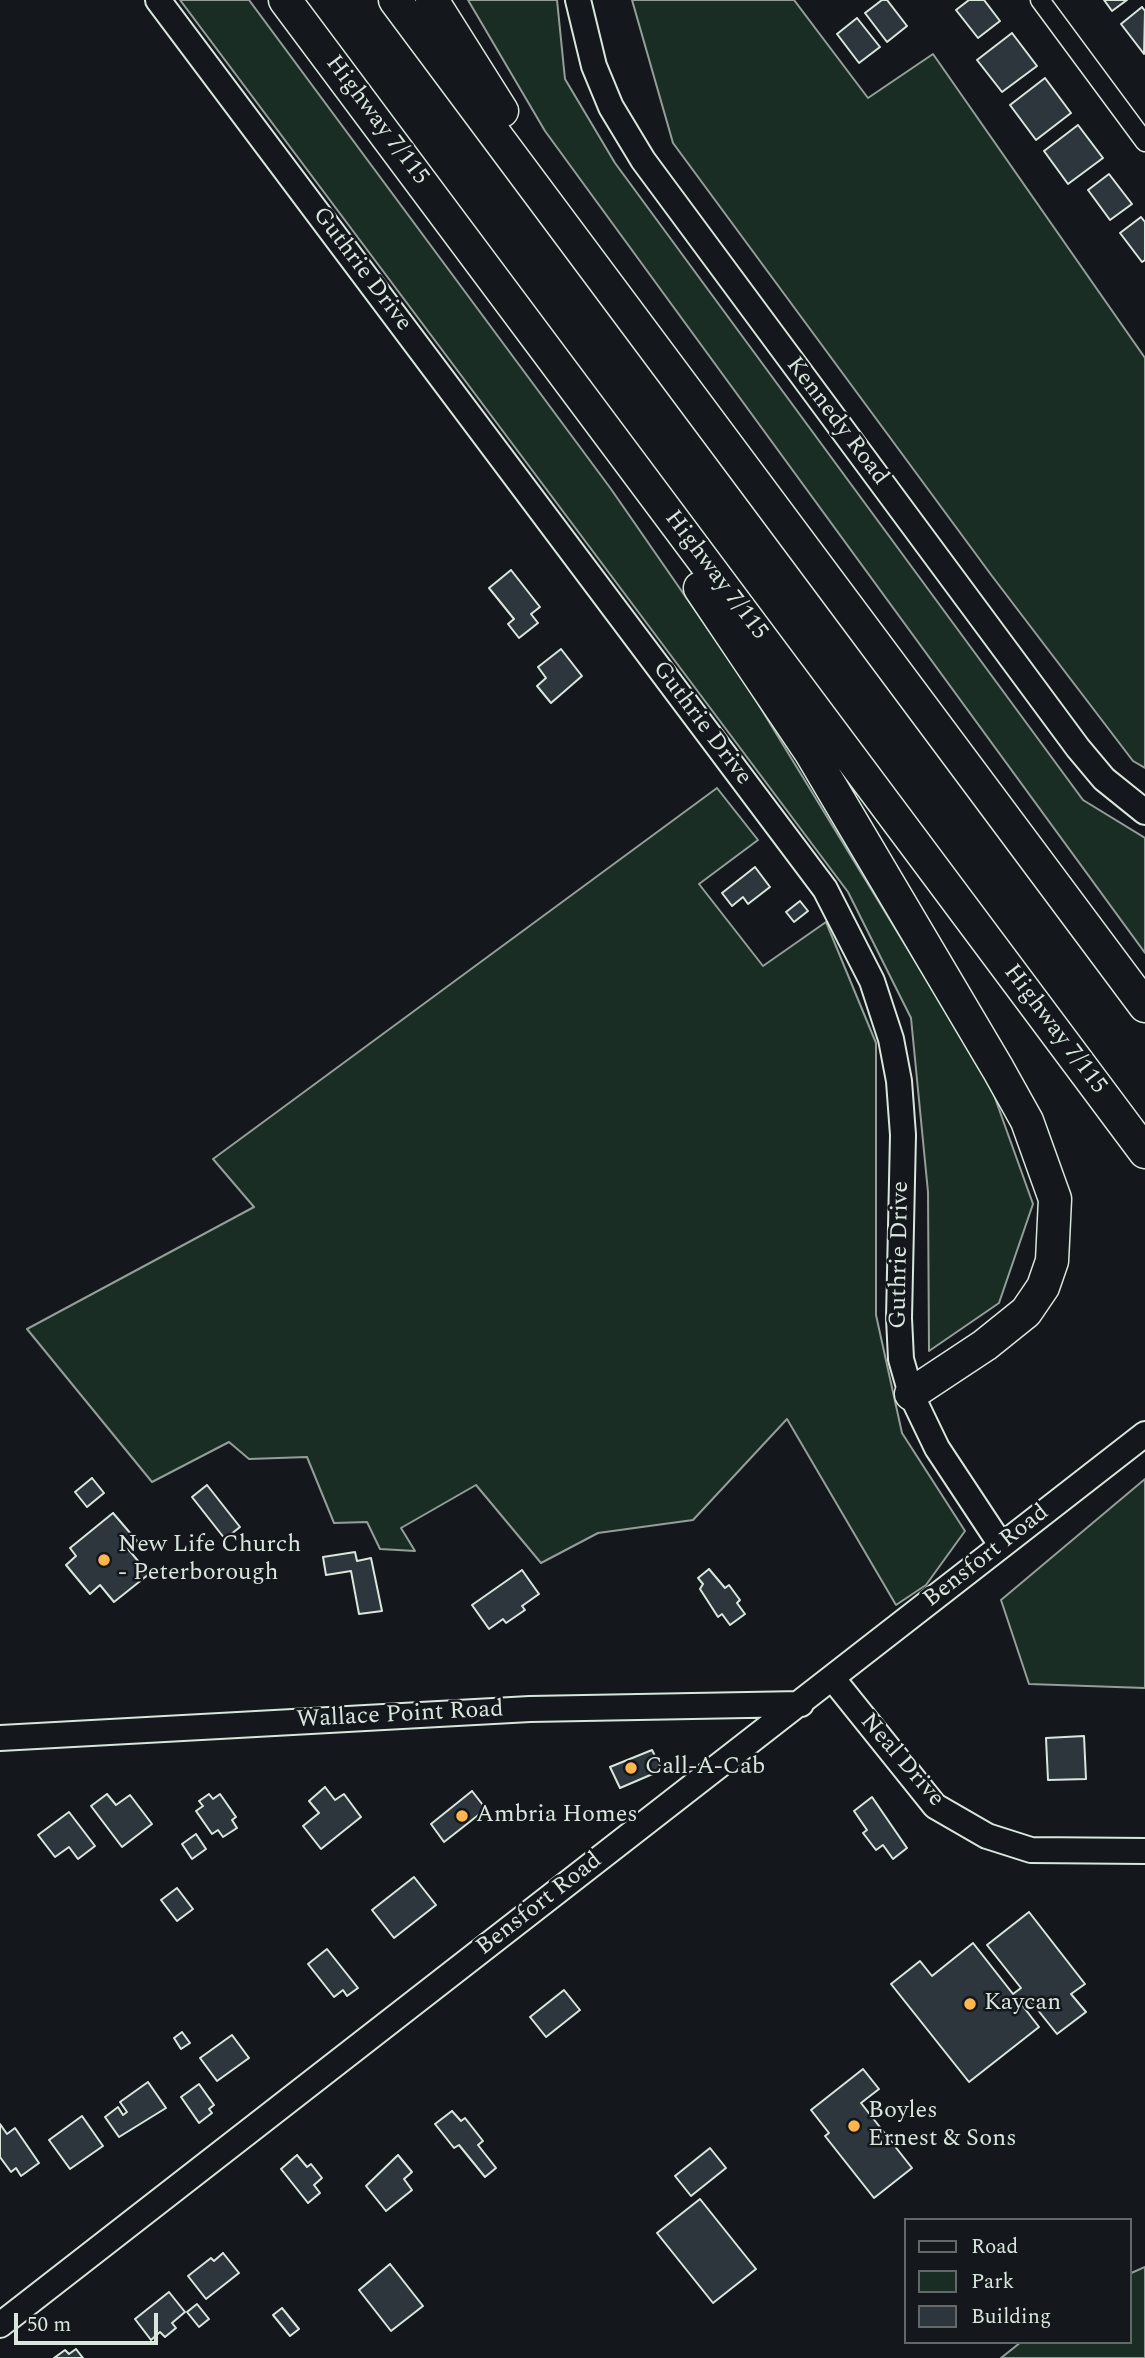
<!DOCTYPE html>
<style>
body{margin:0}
#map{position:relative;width:1145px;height:2358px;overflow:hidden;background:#14181c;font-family:Spectral,serif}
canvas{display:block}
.legend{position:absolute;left:904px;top:2218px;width:228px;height:126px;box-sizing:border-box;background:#14181c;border:2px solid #626a69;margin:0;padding:9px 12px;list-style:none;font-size:21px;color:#d8e6dc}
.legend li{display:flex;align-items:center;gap:14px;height:35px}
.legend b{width:35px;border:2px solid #626a69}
.scale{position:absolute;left:14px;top:2313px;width:144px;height:32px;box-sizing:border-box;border:4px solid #d8e6dc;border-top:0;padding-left:9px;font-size:21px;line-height:24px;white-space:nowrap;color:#d8e6dc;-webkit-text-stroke:5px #14181c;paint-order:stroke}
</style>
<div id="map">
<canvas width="1145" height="2358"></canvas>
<ul class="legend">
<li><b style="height:9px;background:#14181c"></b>Road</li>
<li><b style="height:19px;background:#1a2d24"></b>Park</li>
<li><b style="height:19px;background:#2c363c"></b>Building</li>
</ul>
<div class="scale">50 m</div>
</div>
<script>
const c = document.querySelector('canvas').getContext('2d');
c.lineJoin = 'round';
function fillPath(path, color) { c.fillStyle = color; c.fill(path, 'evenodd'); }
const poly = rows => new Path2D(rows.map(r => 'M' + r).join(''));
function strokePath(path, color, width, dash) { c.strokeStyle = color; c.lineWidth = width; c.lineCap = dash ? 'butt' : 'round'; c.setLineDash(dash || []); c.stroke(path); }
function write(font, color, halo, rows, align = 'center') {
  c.font = font + ' Spectral,serif'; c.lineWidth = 5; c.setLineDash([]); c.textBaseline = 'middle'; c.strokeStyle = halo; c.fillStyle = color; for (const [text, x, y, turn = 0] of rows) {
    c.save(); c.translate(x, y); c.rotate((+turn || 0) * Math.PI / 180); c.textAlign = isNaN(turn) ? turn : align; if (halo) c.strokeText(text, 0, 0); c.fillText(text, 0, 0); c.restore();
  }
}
const green = poly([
 [180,0,249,0,611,489,746,684,990,1084,1033,1204,999,1303,929,1351,928,1192,911,1018,848,892,180,0],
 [468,0,557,0,565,79,615,163,1083,800,1145,838,1145,953,545,131,468,0],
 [632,0,794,0,868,98,933,54,1145,358,1145,768,1133,761,992,576,673,143,632,0],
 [717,788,758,840,699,884,763,966,826,922,876,1043,876,1315,902,1433,965,1531,926,1585,896,1605,787,1419,693,1520,598,1533,541,1563,476,1485,401,1528,415,1551,380,1549,367,1522,334,1523,307,1457,249,1459,229,1442,152,1482,27,1329,254,1207,213,1159,717,788],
 [1145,1479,1145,1688,1029,1684,1001,1600,1145,1479],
 [1145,2267,1145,2358,1001,2358,1021,2342,1129,2342,1129,2274,1145,2267]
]);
const building = poly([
 [882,0,887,0,907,26,887,42,865,13,882,0],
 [969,0,984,0,1000,21,978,38,956,10,969,0],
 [1104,0,1127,0,1112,11,1104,0],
 [1142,7,1145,11,1144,54,1121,24,1142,7],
 [857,18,880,47,859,63,837,34,857,18],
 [1012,33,1037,66,1002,92,977,60,1012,33],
 [1045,78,1071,113,1036,140,1010,105,1045,78],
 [1078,125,1103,158,1068,184,1044,151,1078,125],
 [1109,174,1132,204,1110,220,1088,190,1109,174],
 [1141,217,1145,222,1145,260,1142,262,1120,233,1141,217],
 [511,570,540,607,531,614,538,623,519,638,508,624,514,619,489,588,511,570],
 [561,649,582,676,551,703,537,686,546,678,538,667,561,649],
 [755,867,770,887,748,904,743,897,732,906,722,893,755,867],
 [800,901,808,911,794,922,786,912,800,901],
 [92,1478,104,1493,87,1507,75,1492,92,1478],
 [207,1485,240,1527,225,1539,192,1497,207,1485],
 [113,1513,137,1541,128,1549,149,1574,114,1602,100,1585,90,1594,66,1565,76,1556,70,1548,113,1513],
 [355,1552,357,1561,371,1558,382,1611,359,1614,351,1571,326,1575,323,1557,355,1552],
 [709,1569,725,1588,729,1585,740,1600,737,1603,745,1614,730,1625,722,1614,718,1617,700,1589,703,1584,698,1578,709,1569],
 [522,1570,539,1594,522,1606,525,1610,506,1623,503,1619,489,1629,472,1605,522,1570],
 [1084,1736,1086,1779,1048,1780,1046,1738,1084,1736],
 [652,1750,662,1770,620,1788,610,1767,652,1750],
 [325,1787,335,1800,344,1794,361,1817,321,1849,303,1826,319,1813,309,1801,325,1787],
 [472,1791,486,1809,444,1842,431,1824,472,1791],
 [107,1794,116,1805,130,1795,152,1824,122,1847,91,1806,107,1794],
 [209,1794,213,1799,220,1794,236,1817,232,1820,237,1828,223,1837,218,1830,212,1834,196,1811,203,1806,199,1801,209,1794],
 [872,1797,907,1848,893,1859,883,1845,876,1850,863,1833,867,1830,854,1811,872,1797],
 [69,1812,95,1846,78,1859,69,1847,55,1857,38,1835,69,1812],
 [196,1834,206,1849,192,1859,182,1844,196,1834],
 [414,1877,436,1905,394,1938,372,1910,414,1877],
 [177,1888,193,1909,177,1921,161,1900,177,1888],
 [1029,1912,1085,1984,1071,1994,1086,2012,1057,2034,1029,1999,1022,2005,1039,2027,969,2082,891,1984,920,1961,932,1976,973,1943,1013,1994,1021,1988,987,1945,1029,1912],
 [327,1949,358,1988,347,1996,343,1990,334,1997,308,1964,327,1949],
 [564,1990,580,2010,546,2037,530,2017,564,1990],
 [182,2032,190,2043,181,2049,174,2038,182,2032],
 [232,2035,249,2058,217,2081,200,2058,232,2035],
 [863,2069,879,2089,861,2103,912,2168,874,2198,825,2136,829,2133,811,2110,863,2069],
 [148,2082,166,2108,119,2137,105,2117,118,2107,123,2115,127,2112,120,2102,148,2082],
 [199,2084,214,2105,209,2109,212,2113,199,2123,181,2097,199,2084],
 [452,2111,461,2121,465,2118,483,2141,478,2145,496,2168,485,2177,459,2145,454,2148,435,2124,452,2111],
 [82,2116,103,2146,70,2169,49,2140,82,2116],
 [0,2124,7,2134,15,2128,39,2163,21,2176,16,2168,11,2172,0,2157,0,2124],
 [710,2148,726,2168,691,2196,675,2176,710,2148],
 [297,2155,307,2167,311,2164,322,2178,314,2185,320,2193,308,2203,281,2169,297,2155],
 [398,2155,412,2172,404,2179,412,2190,386,2211,366,2186,398,2155],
 [700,2199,756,2269,713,2303,657,2233,700,2199],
 [223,2253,239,2273,206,2299,188,2276,211,2258,214,2261,223,2253],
 [390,2264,423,2306,391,2331,359,2290,390,2264],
 [169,2292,185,2312,172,2323,176,2328,165,2337,160,2332,151,2340,135,2319,169,2292],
 [197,2304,209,2319,199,2327,187,2312,197,2304],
 [282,2308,299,2329,290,2336,273,2315,282,2308],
 [76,2349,83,2358,54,2358,65,2350,69,2354,76,2349]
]);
const street = poly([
 [1040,0,1145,142]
]);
const secondary = poly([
 [158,0,825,889,872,981,891,1039,899,1081,903,1135,899,1318,901,1359,911,1394,937,1448,1001,1545],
 [578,0,594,66,611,107,643,160,1078,748,1104,779,1145,812],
 [833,1679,935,1806,987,1836,1031,1850,1145,1851],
 [0,1738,530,1709,801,1704],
 [0,2325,1145,1434]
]);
const highway = poly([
 [285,0,1145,1152],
 [395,0,1145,1006],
 [432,0,502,111],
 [700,588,811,753,998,1069,1027,1121,1055,1199,1052,1261,1043,1287,1026,1312,985,1345,911,1394]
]);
const markers = [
 [104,1560,7,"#ffb74d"],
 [631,1768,7,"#ffb74d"],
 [462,1816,7,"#ffb74d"],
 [970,2004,7,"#ffb74d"],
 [854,2126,7,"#ffb74d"]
];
const streetNames = [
 ["Highway 7/115",376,121,53],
 ["Guthrie Drive",361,270,53],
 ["Kennedy Road",836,422,53],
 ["Highway 7/115",715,576,53],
 ["Guthrie Drive",701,724,53],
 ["Highway 7/115",1054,1030,53],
 ["Guthrie Drive",901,1255,-89],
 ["Bensfort Road",987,1557,-38],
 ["Wallace Point Road",400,1716,-3],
 ["Neal Drive",901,1761,49],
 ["Bensfort Road",540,1905,-38]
];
const poiNames = [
 ["New Life Church",118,1546],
 ["- Peterborough",118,1574],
 ["Call-A-Cab",645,1768],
 ["Ambria Homes",476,1816],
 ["Kaycan",984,2004],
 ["Boyles",868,2112],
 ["Ernest & Sons",868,2140]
];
fillPath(green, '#1a2d24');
strokePath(green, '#939e99', 2);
fillPath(building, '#2c363c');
strokePath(building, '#d8e6dc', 2);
strokePath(street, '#d8e6dc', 21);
strokePath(secondary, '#d8e6dc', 28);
strokePath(highway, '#d8e6dc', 35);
strokePath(street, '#14181c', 18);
strokePath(secondary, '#14181c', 24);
strokePath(highway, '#14181c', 32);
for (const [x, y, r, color] of markers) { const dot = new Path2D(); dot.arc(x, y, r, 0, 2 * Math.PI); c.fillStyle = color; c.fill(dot); strokePath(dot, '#14181c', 2.5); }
write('24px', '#d8e6dc', '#14181c', streetNames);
write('24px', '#d8e6dc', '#14181c', poiNames, 'left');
</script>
